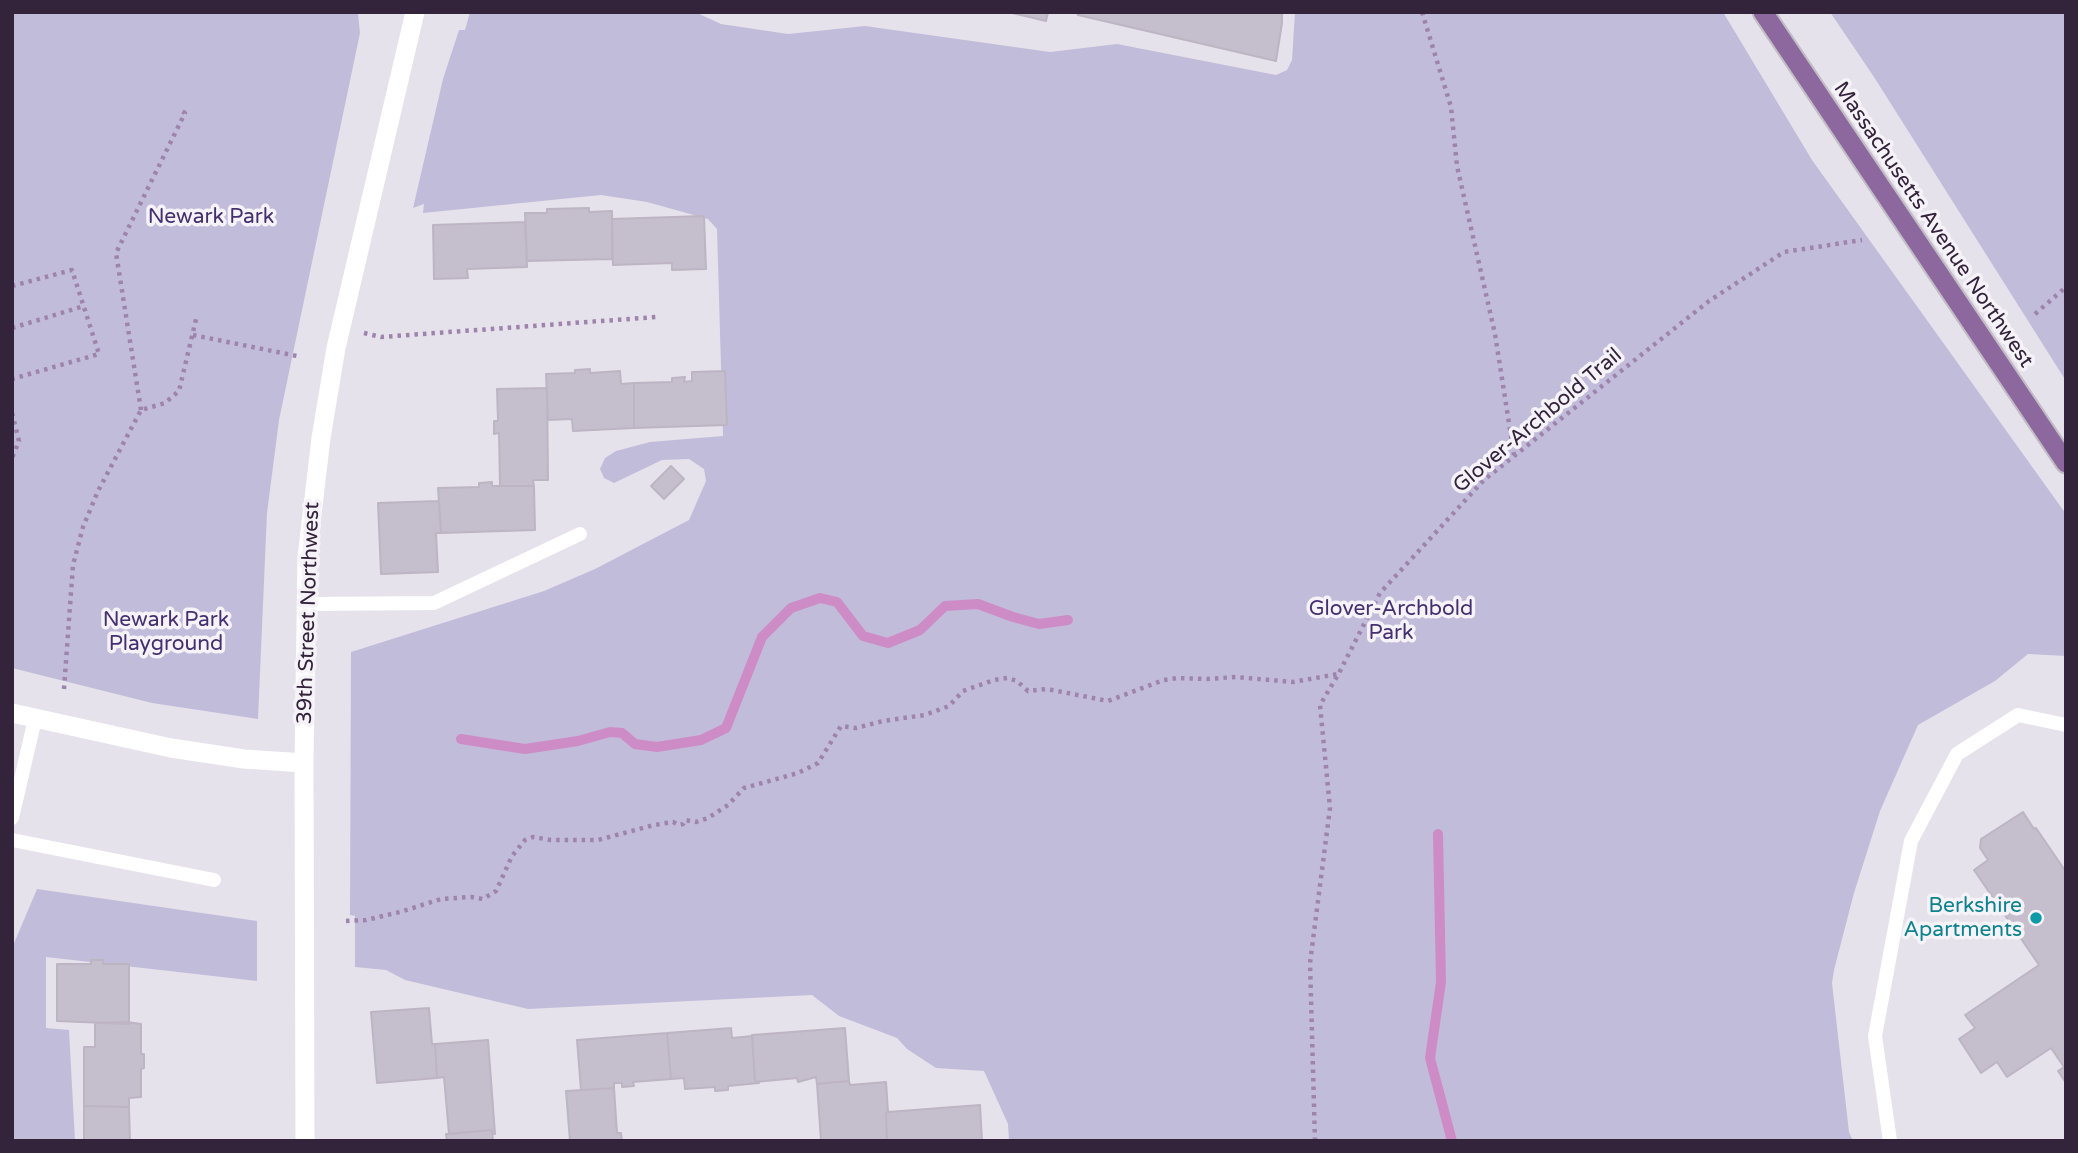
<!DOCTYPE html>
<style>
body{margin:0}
#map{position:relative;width:2078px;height:1153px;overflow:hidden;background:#e6e2eb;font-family:"Varela Round",sans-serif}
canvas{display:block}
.frame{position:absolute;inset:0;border:14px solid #33233b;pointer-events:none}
</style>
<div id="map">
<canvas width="2078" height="1153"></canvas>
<div class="frame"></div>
</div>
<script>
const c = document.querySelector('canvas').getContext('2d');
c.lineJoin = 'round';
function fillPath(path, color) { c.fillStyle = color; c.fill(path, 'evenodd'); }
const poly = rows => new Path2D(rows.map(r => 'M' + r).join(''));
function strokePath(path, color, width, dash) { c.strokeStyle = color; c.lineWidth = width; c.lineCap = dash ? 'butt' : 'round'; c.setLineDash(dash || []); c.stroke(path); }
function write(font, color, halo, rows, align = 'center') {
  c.font = font + ' "Varela Round",sans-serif'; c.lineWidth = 7; c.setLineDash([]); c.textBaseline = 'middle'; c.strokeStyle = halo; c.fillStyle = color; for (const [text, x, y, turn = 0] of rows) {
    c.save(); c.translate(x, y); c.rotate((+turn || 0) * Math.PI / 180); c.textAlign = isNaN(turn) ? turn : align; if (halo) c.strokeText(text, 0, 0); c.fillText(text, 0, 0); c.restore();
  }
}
const green = poly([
 [12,12,358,13,360,33,279,420,267,513,258,719,152,703,12,668],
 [470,12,695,12,721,24,788,34,865,26,1050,52,1117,44,1276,75,1287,70,1292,60,1295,12,1723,12,1812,160,2066,514,2066,656,2028,654,1995,681,1918,725,1880,811,1854,893,1834,970,1832,983,1849,1132,1853,1141,1009,1141,1008,1124,984,1071,936,1068,907,1049,897,1038,839,1016,812,995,528,1009,405,980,386,970,355,967,355,916,350,915,351,652,544,591,595,569,689,520,706,481,704,469,689,459,662,460,614,483,604,478,600,469,605,458,616,451,650,442,723,436,717,229,708,219,647,202,601,195,423,213,424,204,413,208,443,79,459,30,465,30],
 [1830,12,2066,12,2066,381,1874,77],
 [37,889,257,921,257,981,46,957,46,1028,69,1030,75,1141,12,1141,12,948]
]);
const stream = poly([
 [461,739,525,749,578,741,610,732,622,733,635,744,657,747,701,740,726,728,762,637,791,608,820,598,837,602,863,636,888,643,920,630,945,606,978,604,1013,617,1039,624,1068,620],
 [1438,834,1441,982,1430,1058,1452,1141]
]);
const building = poly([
 [1008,12,1048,12,1046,21,1008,12],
 [1076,12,1282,12,1282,23,1276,61,1078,15,1076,12],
 [589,208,589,212,612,211,612,259,527,261,525,213,547,213,547,209,589,208],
 [704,216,706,269,672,270,672,263,613,265,612,219,704,216],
 [525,222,527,267,467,269,468,278,434,279,433,225,525,222],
 [590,369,590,373,620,371,621,384,634,383,634,428,573,431,572,419,548,420,546,374,575,373,575,370,590,369],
 [725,371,727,425,634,428,634,383,672,382,672,378,685,377,684,382,692,381,692,372,725,371],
 [547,388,548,480,533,480,534,486,500,486,499,433,494,434,494,421,498,421,497,389,547,388],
 [671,466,684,479,664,499,651,486,671,466],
 [492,482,492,486,534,486,535,530,441,533,438,488,479,487,479,483,492,482],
 [439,501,441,533,436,533,438,572,381,574,378,503,439,501],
 [2023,812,2034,829,2036,828,2066,872,2066,1083,2058,1071,2064,1067,2051,1048,2007,1077,1997,1062,1981,1073,1959,1039,1975,1028,1965,1015,2039,965,1974,870,1988,860,1980,848,1981,839,2023,812],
 [91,960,103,960,103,964,129,964,129,1024,57,1021,57,964,91,964,91,960],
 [429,1008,432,1044,435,1044,437,1078,377,1083,371,1012,429,1008],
 [127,1022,141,1024,141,1054,144,1054,144,1068,141,1069,141,1097,129,1098,129,1107,84,1106,84,1047,95,1047,95,1023,127,1022],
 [731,1028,732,1038,752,1036,755,1082,759,1082,759,1083,728,1086,728,1090,715,1091,715,1087,685,1089,684,1078,671,1079,667,1033,731,1028],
 [845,1028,849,1081,817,1084,816,1077,798,1082,797,1078,755,1082,752,1035,845,1028],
 [667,1033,671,1079,633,1082,634,1086,622,1087,622,1083,614,1083,614,1088,581,1090,577,1040,667,1033],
 [488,1040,495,1134,493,1134,492,1130,449,1134,444,1077,437,1078,435,1044,488,1040],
 [849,1081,850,1085,886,1082,888,1112,886,1113,887,1140,821,1141,817,1084,849,1081],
 [614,1088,617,1133,621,1133,622,1141,570,1141,566,1091,614,1088],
 [980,1105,982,1141,887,1141,886,1113,888,1112,980,1105],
 [84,1106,129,1107,130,1141,84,1141,84,1106],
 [492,1130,493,1141,447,1141,446,1134,492,1130]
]);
const path = poly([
 [1422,12,1451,107,1457,166,1495,334,1514,455],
 [12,286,72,270,99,354,12,379],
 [2035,314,2066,287],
 [12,328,84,306],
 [364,333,381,337,656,317],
 [193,335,297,356],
 [141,410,116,253,185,113,179,109],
 [12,413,19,441,12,458],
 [64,689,73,565,83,527,98,491,141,410,165,403,179,391,197,315],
 [346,921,366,920,400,912,441,899,471,897,483,899,496,891,512,856,525,840,533,837,551,840,598,840,654,825,673,822,679,825,683,824,685,820,696,822,708,818,728,805,744,788,798,773,818,763,841,726,856,728,883,721,925,715,949,706,963,691,994,680,1007,678,1017,681,1028,691,1047,689,1108,701,1164,680,1177,678,1207,679,1236,677,1293,682,1338,674],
 [1315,1141,1310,963,1330,808,1320,705,1339,673,1380,593,1484,480,1709,301,1784,252,1862,240]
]);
const service = poly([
 [306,604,434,603,580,534],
 [12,818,35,719],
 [12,840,214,880],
 [1890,1141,1875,1036,1911,841,1957,754,2018,715,2066,725]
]);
const minor = poly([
 [12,713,171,748,244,759,304,763],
 [305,1141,304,763,307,557,321,438,336,348,415,12]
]);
const primary = poly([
 [1763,12,2066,463]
]);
const markers = [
 [2036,918,7,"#0f9aa8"]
];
const parkNames = [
 ["Newark Park",211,217],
 ["Glover-Archbold",1391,609],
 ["Park",1391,633],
 ["Newark Park",166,620],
 ["Playground",166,644]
];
const streetNames = [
 ["Massachusetts Avenue Northwest",1933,225,56],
 ["Glover-Archbold Trail",1538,421,-40],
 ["39th Street Northwest",309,613,-88]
];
const cultureNames = [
 ["Berkshire",2022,906],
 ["Apartments",2022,930]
];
fillPath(green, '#c2bcdb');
strokePath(stream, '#ce8cc7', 10);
fillPath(building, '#c5becc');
strokePath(building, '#bdb4c4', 2);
strokePath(primary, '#c2bdc4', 23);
strokePath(path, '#9e84ad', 4.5, [3.5, 5]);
strokePath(service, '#fff', 14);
strokePath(minor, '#fff', 19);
strokePath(primary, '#8d689f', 19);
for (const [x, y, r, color] of markers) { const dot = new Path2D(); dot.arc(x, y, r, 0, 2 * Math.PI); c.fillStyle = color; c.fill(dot); strokePath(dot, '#f5f2f8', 2.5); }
write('21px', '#442f70', '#f5f2f8', parkNames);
write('21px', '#33233b', '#f5f2f8', streetNames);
write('21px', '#0d838f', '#f5f2f8', cultureNames, 'right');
</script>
